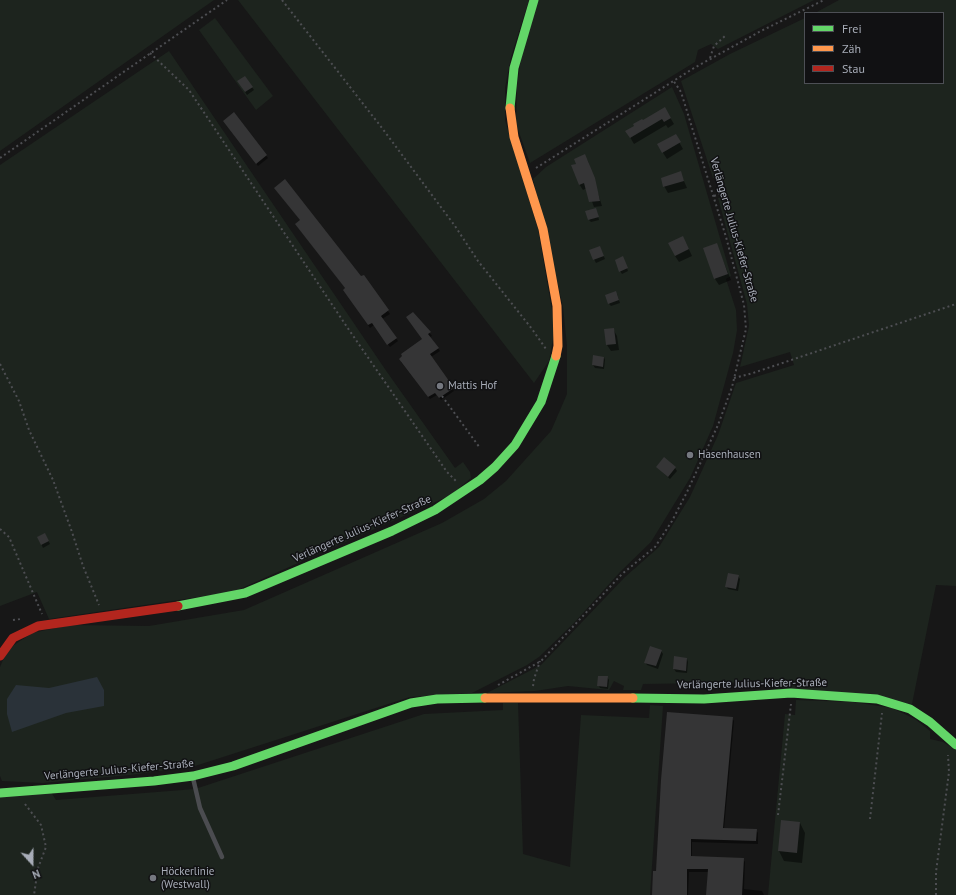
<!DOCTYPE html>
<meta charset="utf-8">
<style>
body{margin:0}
#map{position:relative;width:956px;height:895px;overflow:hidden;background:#171717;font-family:"PT Sans",sans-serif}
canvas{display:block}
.legend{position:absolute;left:804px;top:12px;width:140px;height:72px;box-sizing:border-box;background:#111113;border:1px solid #4d4f55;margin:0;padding:5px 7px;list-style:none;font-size:12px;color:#a8adb8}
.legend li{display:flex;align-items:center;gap:8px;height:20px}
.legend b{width:20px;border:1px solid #4d4f55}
.north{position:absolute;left:12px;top:843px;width:40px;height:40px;-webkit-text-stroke:3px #111113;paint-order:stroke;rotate:159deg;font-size:11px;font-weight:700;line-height:16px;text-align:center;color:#a8adb8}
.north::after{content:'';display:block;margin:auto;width:14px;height:18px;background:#a8adb8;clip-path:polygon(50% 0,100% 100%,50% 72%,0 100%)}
</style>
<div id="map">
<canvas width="956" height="895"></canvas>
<ul class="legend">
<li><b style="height:5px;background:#63d668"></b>Frei</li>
<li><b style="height:5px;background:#ff974d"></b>Zäh</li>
<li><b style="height:5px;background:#b3261e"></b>Stau</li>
</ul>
<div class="north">N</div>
</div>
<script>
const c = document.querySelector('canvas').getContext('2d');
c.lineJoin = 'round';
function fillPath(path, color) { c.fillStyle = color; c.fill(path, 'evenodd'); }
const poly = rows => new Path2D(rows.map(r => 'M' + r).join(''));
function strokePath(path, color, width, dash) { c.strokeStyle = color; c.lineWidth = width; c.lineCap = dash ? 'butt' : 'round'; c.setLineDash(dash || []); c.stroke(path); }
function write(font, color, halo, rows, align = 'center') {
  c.font = font + ' "PT Sans",sans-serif'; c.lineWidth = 3; c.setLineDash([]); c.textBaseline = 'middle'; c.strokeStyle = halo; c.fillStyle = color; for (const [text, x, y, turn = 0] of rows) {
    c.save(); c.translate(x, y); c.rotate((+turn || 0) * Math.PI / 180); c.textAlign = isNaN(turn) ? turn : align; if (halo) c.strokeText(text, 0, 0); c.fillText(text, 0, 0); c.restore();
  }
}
const green = poly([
 [0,0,214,0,0,151],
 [238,0,529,0,511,57,505,88,505,120,538,229,555,328,549,361,534,383],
 [538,0,814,0,718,49,711,44,698,50,695,62,530,163,516,124,517,85,521,58],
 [839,0,956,0,956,586,936,585,912,704,775,688,774,682,643,684,641,690,623,690,624,686,614,681,609,690,568,686,535,691,487,693,541,665,625,577,659,547,690,497,718,435,736,383,794,365,790,352,740,367,749,326,747,304,718,198,727,195,722,175,713,178,681,81,730,54,805,18,805,83,943,83,943,13,815,13],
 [215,18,273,96,256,110,199,30],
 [169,51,387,372,455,468,463,462,470,472,471,478,451,495,233,592,49,619,37,592,0,606,0,165],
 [672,87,684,114,731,276,726,279,736,310,737,330,733,353,713,426,690,478,651,542,620,572,574,623,539,657,527,665,472,693,410,697,195,766,130,775,42,783,2,781,0,776,0,667,5,655,14,645,32,633,70,625,149,626,244,610,442,523,484,499,506,481,551,431,567,394,567,346,563,307,533,179,546,167],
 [796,700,853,702,892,708,915,719,930,731,930,739,943,742,956,750,956,895,768,895,785,714,795,715],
 [503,703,518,703,523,854,570,867,581,715,649,718,650,705,663,706,650,895,0,895,0,796,51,792,56,800,195,789,424,714,503,710]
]);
const water = poly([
 [97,677,104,690,104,706,66,713,12,732,7,714,7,699,16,685,49,688]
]);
const shadow = poly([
 [240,84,252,87,254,90,247,95],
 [665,109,674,124,668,128,666,125,634,144,627,132],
 [234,113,268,158,258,166,226,124],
 [675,135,683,149,667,159,658,145],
 [585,156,588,161,602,206,594,207,587,188,583,190,579,184,577,164],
 [680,172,687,188,668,193,664,186],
 [597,212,599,220,591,222,589,220],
 [301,221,361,278,364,276,390,314,382,319,398,341,390,347,374,325,370,328,346,293,346,289,298,227],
 [686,243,692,256,679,262,675,256],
 [716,244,731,280,719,285,715,279],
 [601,250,605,259,596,263,590,251],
 [624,260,628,271,622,274,620,271],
 [617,294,620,303,611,306,609,304],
 [413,313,432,336,430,337,440,351,431,357,454,391,441,400,437,395,430,399,401,362,423,339],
 [613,329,617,336,619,350,611,351,607,345],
 [604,357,605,360,604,369,595,368,593,365],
 [657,467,675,468,677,471,670,479],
 [45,534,50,544,43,548,38,537],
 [738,576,740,579,738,591,728,589,726,586],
 [661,651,663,654,658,669,647,665,645,662],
 [687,659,688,662,687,673,676,672,674,669],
 [607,677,609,680,608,689,600,688,598,685],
 [732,718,734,721,724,829,756,830,758,833,758,844,692,842,692,857,743,859,745,862,744,889,762,891,764,895,707,895,708,872,689,872,688,895,653,895,657,872],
 [782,821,800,823,805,833,802,863,784,861,779,851]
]);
const building = poly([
 [245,76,253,87,245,92,237,81],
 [665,107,671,118,664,122,662,119,630,138,625,131,634,126,633,124,642,119,643,120],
 [234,112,267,155,256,164,223,121],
 [676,134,681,142,662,153,657,144],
 [585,154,595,178,600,201,589,202,584,183,579,185,571,165,576,164,574,159],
 [681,171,684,181,663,187,661,178],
 [285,179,361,276,364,275,389,310,381,316,397,338,387,345,372,323,368,325,343,290,345,288,295,224,300,220,274,188],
 [596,208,599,217,588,220,585,211],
 [683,236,689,249,675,256,668,243],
 [717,243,728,274,714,279,703,248],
 [600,246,604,256,593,260,589,250],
 [623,256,628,268,619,272,615,260],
 [616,291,619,300,608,304,605,295],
 [413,312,431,332,428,334,439,348,430,354,454,388,439,398,435,393,428,397,399,359,402,356,401,354,422,339,406,317],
 [614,328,616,344,606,345,604,329],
 [593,355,604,357,603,367,592,365],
 [664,457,676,467,668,477,656,467],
 [45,533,49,541,41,545,37,537],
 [728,573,739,575,736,589,725,587],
 [650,646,662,650,656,666,644,663],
 [674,656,687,658,686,671,673,669],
 [598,676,608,676,607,687,597,686],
 [667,712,733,717,723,828,757,829,756,841,691,839,691,856,744,858,742,895,706,895,708,869,687,869,687,895,652,895,653,871,656,871,661,780],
 [781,820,800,822,797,853,778,851]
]);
const path = poly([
 [282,0,382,128,455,226,478,261,532,329,546,349],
 [150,53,189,90,347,327,447,472,457,482],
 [710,58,714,46,725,36],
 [0,158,227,0],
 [536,168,694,68,761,31,824,0],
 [714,196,726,191],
 [0,364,19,401,29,430,53,480,72,532,83,566,99,605],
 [734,378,753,373,956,304],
 [442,396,480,448],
 [0,529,9,537,42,614],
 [13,620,21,619],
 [498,685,541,661,622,574,655,547,672,521,687,492,718,425,732,387,746,329,744,305,726,237,681,92,673,80],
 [533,686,534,679,540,661],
 [25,804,41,825,46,847,38,868,34,895],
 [778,815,791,704],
 [870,819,882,713],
 [936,895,936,872,949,772,948,755]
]);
const lane = poly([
 [193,778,200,808,222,857]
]);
const fast = poly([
 [510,108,514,68,534,0],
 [178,606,245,593,392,531,435,510,480,480,495,467,515,445,541,402,556,356],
 [633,698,704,699,791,693,877,699,910,709,930,722,956,745],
 [0,793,154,781,193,776,233,766,411,703,437,699,485,698]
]);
const slow = poly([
 [510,108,514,137,543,229,557,306,558,346,556,356],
 [485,698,633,698]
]);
const jam = poly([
 [0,656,13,638,38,626,178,606]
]);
const markers = [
 [440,386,4,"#757880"],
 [690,455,4,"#757880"],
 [153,878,4,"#757880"]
];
const streetNames = [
 ["Verlängerte Julius-Kiefer-Straße",734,230,74],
 ["Verlängerte Julius-Kiefer-Straße",362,529,-24],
 ["Verlängerte Julius-Kiefer-Straße",752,684,-1],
 ["Verlängerte Julius-Kiefer-Straße",119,770,-5]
];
const poiNames = [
 ["Mattis Hof",448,386],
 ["Hasenhausen",698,455],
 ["Höckerlinie",161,872],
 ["(Westwall)",161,885]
];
fillPath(green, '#1d241e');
fillPath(water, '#2a3239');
fillPath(shadow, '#0007');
fillPath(building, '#353536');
strokePath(path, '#4d4e52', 2, [2, 3]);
strokePath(lane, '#4b4c50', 4.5);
strokePath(fast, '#63d668', 9);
strokePath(slow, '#ff974d', 9);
strokePath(jam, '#b3261e', 9);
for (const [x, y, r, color] of markers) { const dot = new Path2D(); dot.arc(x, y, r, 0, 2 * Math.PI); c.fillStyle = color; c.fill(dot); strokePath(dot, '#111113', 1.5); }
write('11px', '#a8adb8', '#111113', streetNames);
write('11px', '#a8adb8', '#111113', poiNames, 'left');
</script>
